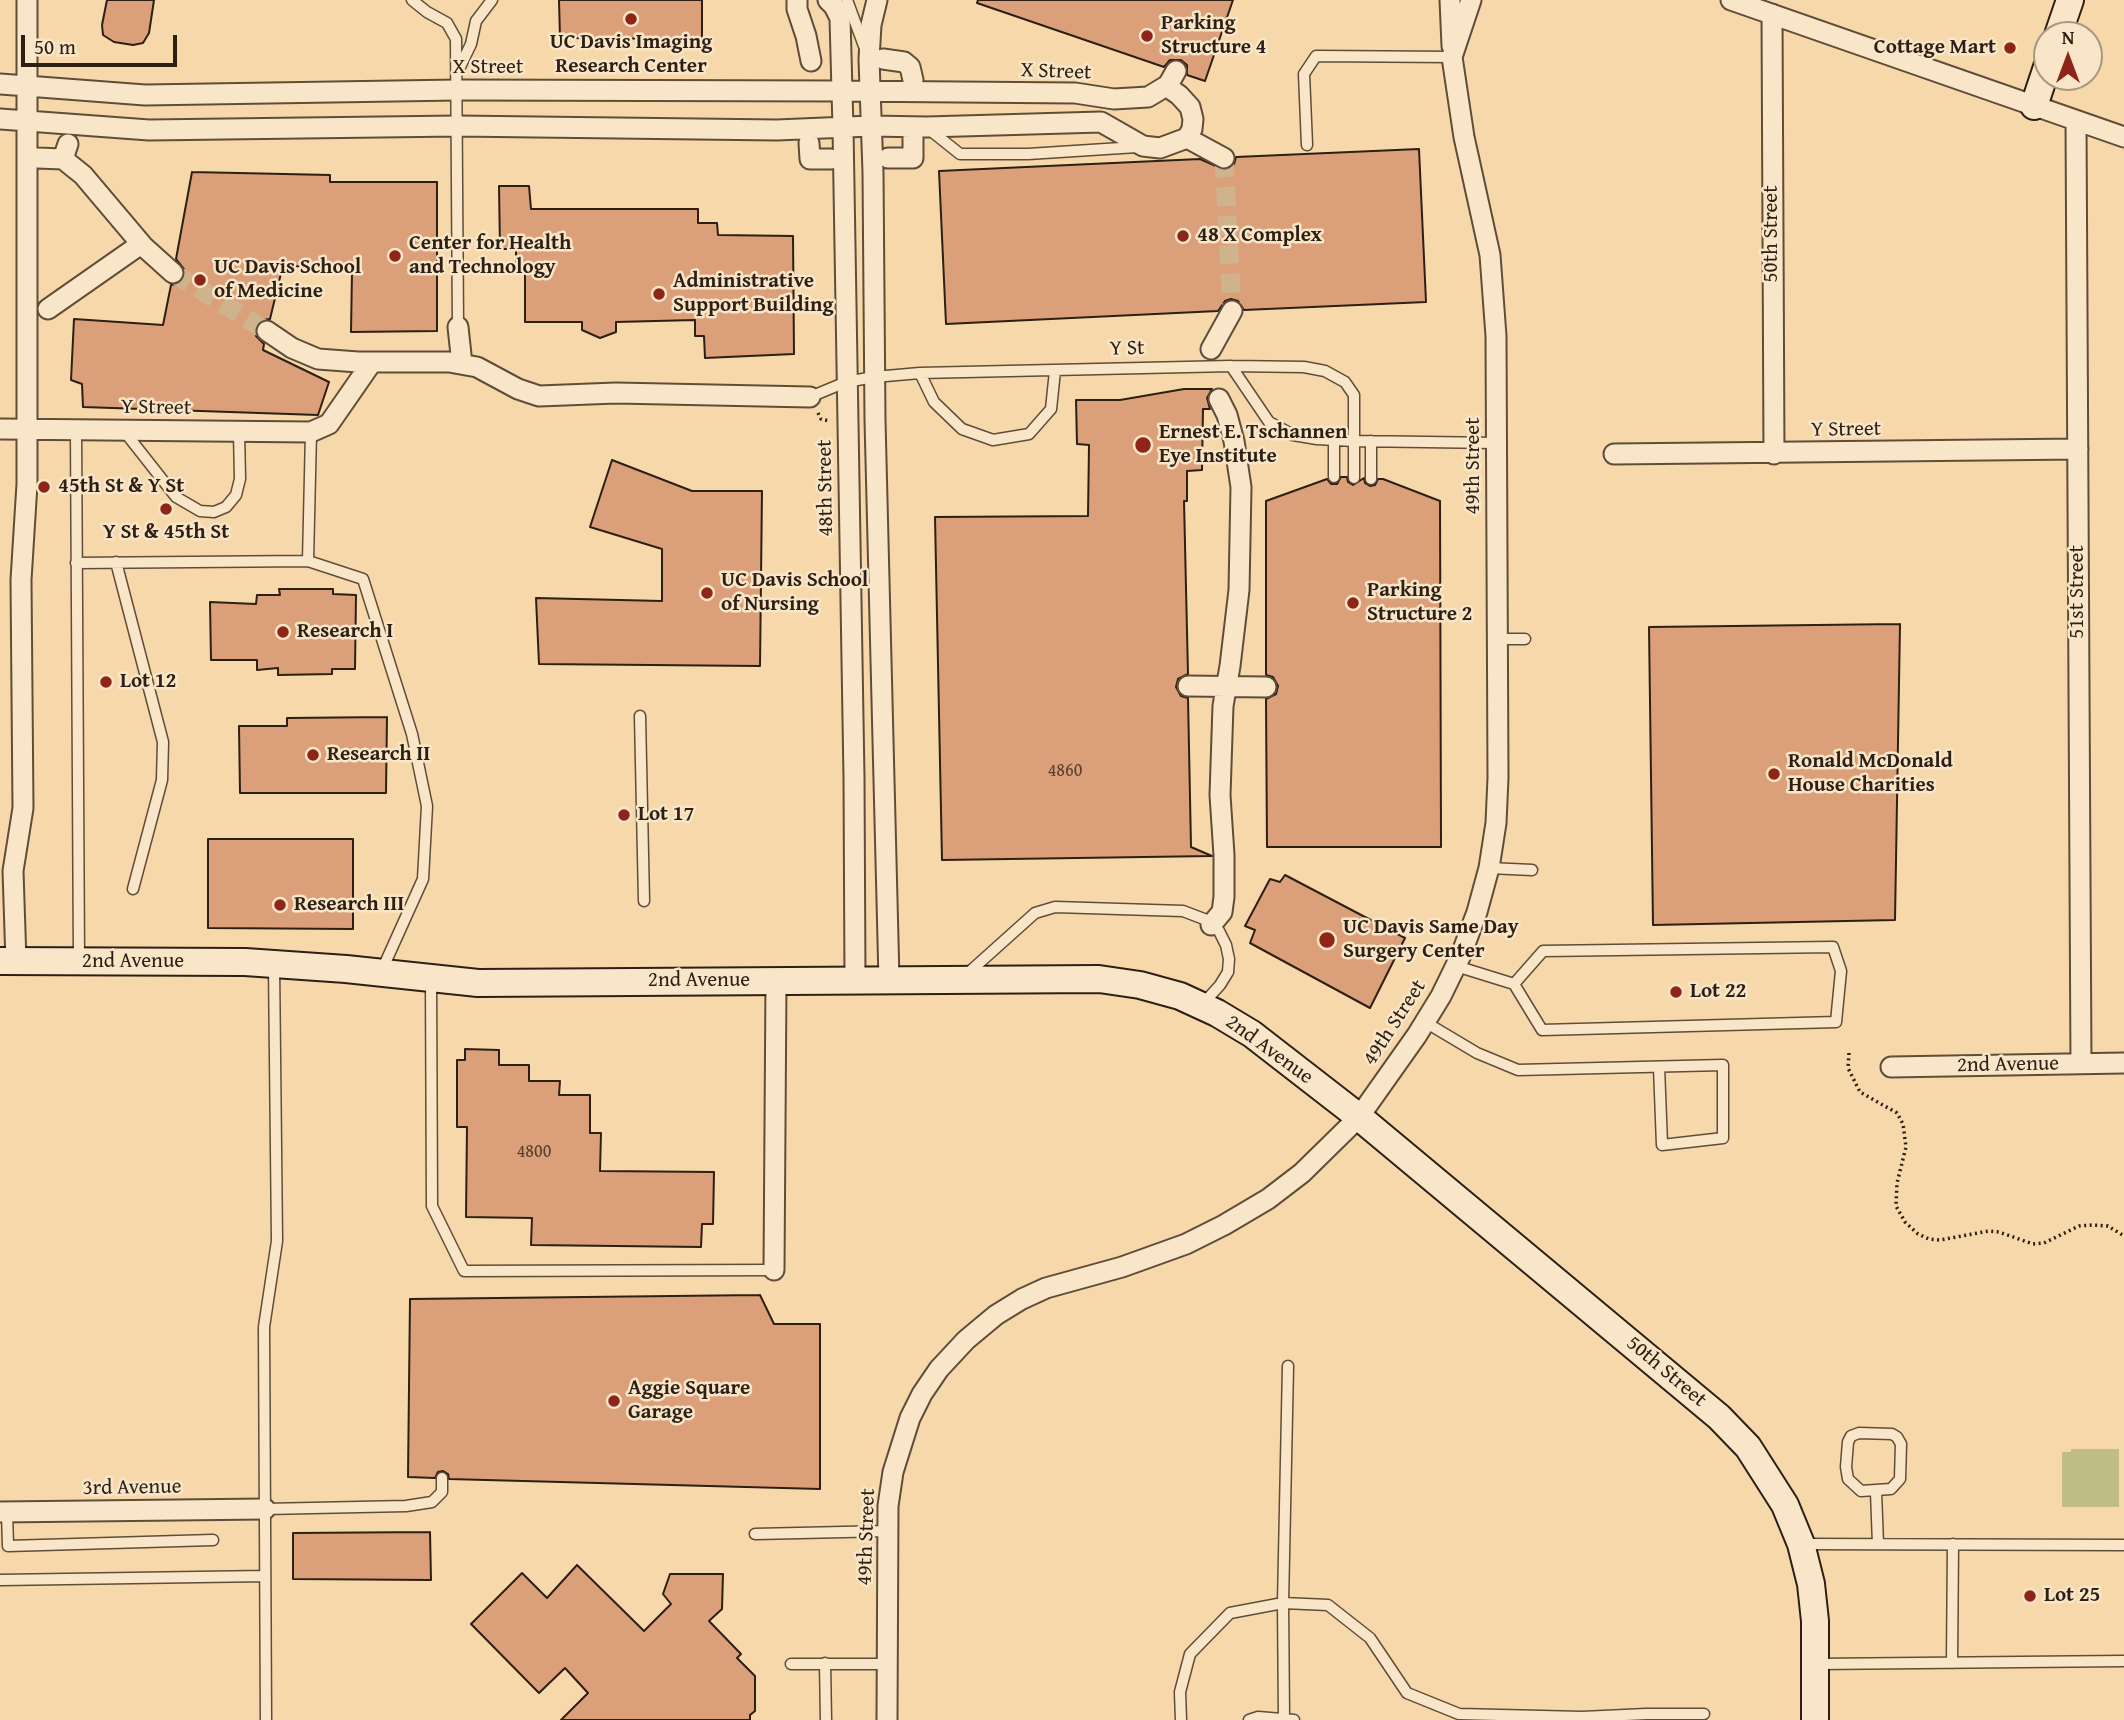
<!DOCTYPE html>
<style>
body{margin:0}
#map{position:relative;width:2124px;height:1720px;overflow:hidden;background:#f6d8ab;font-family:"Gentium Book Plus",serif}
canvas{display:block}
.north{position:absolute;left:2033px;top:21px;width:70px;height:70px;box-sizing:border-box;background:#f9e6c8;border:2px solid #a79680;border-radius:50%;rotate:0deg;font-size:19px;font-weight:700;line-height:28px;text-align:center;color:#2d1f14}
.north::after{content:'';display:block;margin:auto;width:24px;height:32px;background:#8f2418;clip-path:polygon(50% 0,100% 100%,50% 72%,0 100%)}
.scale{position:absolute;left:21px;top:35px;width:156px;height:32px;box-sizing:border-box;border:4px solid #2d1f14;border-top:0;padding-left:9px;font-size:21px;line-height:24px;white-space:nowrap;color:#2d1f14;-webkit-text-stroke:5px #f9e6c8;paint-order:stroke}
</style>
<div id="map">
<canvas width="2124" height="1720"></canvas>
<div class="north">N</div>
<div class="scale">50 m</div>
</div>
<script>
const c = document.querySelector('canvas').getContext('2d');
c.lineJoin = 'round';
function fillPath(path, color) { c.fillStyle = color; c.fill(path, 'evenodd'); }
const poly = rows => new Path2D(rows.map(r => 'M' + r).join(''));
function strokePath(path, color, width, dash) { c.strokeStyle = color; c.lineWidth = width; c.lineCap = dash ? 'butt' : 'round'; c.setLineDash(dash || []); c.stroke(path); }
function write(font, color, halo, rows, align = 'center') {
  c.font = font + ' "Gentium Book Plus",serif'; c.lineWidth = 5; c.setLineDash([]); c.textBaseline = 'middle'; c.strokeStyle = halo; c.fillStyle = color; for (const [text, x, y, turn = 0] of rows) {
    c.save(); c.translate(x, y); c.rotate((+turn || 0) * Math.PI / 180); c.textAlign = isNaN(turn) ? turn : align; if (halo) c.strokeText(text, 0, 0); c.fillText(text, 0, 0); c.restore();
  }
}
const green = poly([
 [2071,1449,2119,1449,2119,1507,2062,1507,2062,1452,2071,1452]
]);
const building = poly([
 [107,0,154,0,149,33,143,43,133,45,114,42,103,35,102,25,107,0],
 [559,0,702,0,702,39,560,38,559,0],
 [978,0,1233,0,1205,81,1187,75,1187,65,1181,60,1170,60,1164,67,977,3,978,0],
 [1419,149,1426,302,1244,310,1238,301,1231,299,1225,301,1218,311,946,324,939,171,1200,159,1225,170,1234,164,1236,157,1419,149],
 [192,172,330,175,330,182,437,182,437,331,351,332,352,271,283,265,270,319,262,320,257,324,256,336,264,344,263,350,329,382,318,415,83,407,82,384,71,380,74,319,163,325,171,285,182,282,185,275,184,269,176,259,192,172],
 [499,186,529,186,531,209,698,209,698,223,717,223,718,235,793,236,794,354,705,358,704,336,695,336,695,320,616,322,616,332,600,338,582,330,582,322,525,322,525,266,516,267,516,249,500,249,499,186],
 [1184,389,1212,389,1207,398,1210,409,1203,409,1202,470,1187,471,1187,501,1184,501,1188,674,1178,679,1176,687,1181,696,1188,698,1191,847,1212,856,942,860,935,517,1088,516,1089,445,1077,444,1076,400,1120,400,1184,389],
 [612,460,692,491,762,491,760,666,539,664,536,598,662,601,662,549,590,527,612,460],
 [1341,477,1347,477,1348,482,1353,485,1364,478,1365,483,1370,486,1375,485,1378,479,1383,479,1440,501,1441,847,1267,847,1266,699,1276,694,1278,686,1273,677,1266,675,1266,501,1327,479,1331,484,1337,484,1341,477],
 [279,589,333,589,333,594,356,595,355,669,332,669,332,674,278,675,278,668,257,670,257,660,211,660,210,602,256,604,257,595,280,595,279,589],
 [1900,624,1895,920,1653,925,1649,627,1900,624],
 [387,717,386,793,240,793,239,726,287,726,287,718,387,717],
 [208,839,353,839,353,929,208,928,208,839],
 [1285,875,1405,938,1370,1008,1250,943,1255,930,1245,926,1270,879,1280,882,1285,875],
 [465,1049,499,1050,499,1065,529,1065,529,1081,560,1081,559,1095,590,1095,590,1133,601,1133,600,1171,714,1172,713,1224,702,1224,701,1247,531,1245,532,1218,466,1217,467,1127,457,1127,457,1060,465,1060,465,1049],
 [760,1295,774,1324,820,1324,820,1489,449,1479,448,1474,443,1471,438,1472,435,1478,408,1477,410,1299,760,1295],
 [430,1532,431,1580,293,1579,293,1533,430,1532],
 [577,1565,644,1631,671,1604,663,1594,670,1574,723,1574,722,1609,709,1621,741,1654,737,1658,755,1676,755,1711,750,1715,750,1720,561,1720,588,1693,565,1668,539,1693,471,1624,522,1573,547,1598,577,1565]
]);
const streetTunnel = poly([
 [1224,158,1232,311],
 [173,273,267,331]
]);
const path = poly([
 [818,413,821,419,829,421],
 [1849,1053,1848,1068,1860,1092,1897,1113,1903,1124,1906,1147,1897,1183,1896,1206,1905,1222,1918,1234,1929,1239,1940,1240,1989,1231,1999,1232,2033,1244,2044,1243,2079,1226,2092,1225,2108,1226,2124,1236]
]);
const lane = poly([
 [412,0,427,12,447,23,456,39,458,327],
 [847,0,864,46],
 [458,71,471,44,476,21,492,0],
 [930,130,960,154,1028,154,1137,147],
 [1307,145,1304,74,1316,56,1452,57],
 [1231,366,1269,422,1293,435,1317,439,1354,441,1497,443],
 [920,373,934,402,962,429,993,440,1029,434,1051,409,1055,371],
 [810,397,846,382,874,377,920,373,1231,366,1304,367,1325,371,1345,382,1354,395,1354,478],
 [76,430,79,961],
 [124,431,176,497,200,511,214,512,226,507,236,495,240,479,239,432],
 [1334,440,1334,477],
 [1371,441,1371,479],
 [308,561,311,432],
 [116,562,163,742,162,780,133,889],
 [76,563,308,561,363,579,412,734,427,806,423,879,382,970],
 [1497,639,1525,639],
 [640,716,644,901],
 [1489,868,1532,870],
 [1456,966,1514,984,1543,951,1833,947,1841,971,1836,1022,1542,1030,1514,984],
 [967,974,1035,913,1055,907,1183,911,1204,919,1219,931,1226,945,1229,959,1228,972,1220,985,1202,1005],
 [431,979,432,1206,464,1271,774,1270],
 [1425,1022,1477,1053,1518,1070,1723,1065,1723,1138,1662,1145,1659,1067],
 [1859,1433,1892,1434,1897,1437,1901,1444,1900,1479,1891,1489,1861,1491,1848,1479,1846,1467,1848,1442,1851,1436,1859,1433],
 [1876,1492,1878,1544],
 [265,1509,406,1506,432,1502,442,1492,442,1478],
 [7,1512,8,1546,213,1540],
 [755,1534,888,1531],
 [1803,1544,2124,1545],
 [0,1580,265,1576],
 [825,1663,826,1720],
 [1952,1663,1953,1544],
 [791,1664,887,1664],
 [1816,1664,2124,1661],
 [1284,1719,1283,1603,1288,1366],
 [266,1720,264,1327,277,1241,274,965],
 [1181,1720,1180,1692,1190,1654,1230,1613,1283,1603,1328,1605,1370,1638,1407,1693,1459,1714,1582,1717,1646,1714,1704,1714],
 [1249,1720,1258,1717,1294,1720]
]);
const street = poly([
 [797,0,797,9,806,36,811,61],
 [828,0,834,6,840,18,843,128,854,777,855,980],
 [877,0,871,25,869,59,873,172,875,420,889,980],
 [1450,0,1452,46],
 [1731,0,2124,137],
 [1772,14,1774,454],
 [883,59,904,62,910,67,913,80],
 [0,84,145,95,457,90,842,91,1075,93,1114,99,1148,97,1168,85,1176,71],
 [0,119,149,130,457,126,777,130,871,126,927,127,1101,122,1143,146,1160,148,1187,138,1192,129,1193,119,1190,107,1179,95,1166,86],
 [2076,121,2081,1063],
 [1187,138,1224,158],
 [809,143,810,159,831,159],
 [38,158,63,159,68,144],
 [888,158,913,158,913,137],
 [63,159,83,175,143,246,173,273],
 [48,309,141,244],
 [458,327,462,364],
 [267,331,292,348,318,359,358,362,449,362,477,367,518,389,539,396,616,393,810,397],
 [1211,349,1232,311],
 [0,429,311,432,329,424,372,362],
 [1614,454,2078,449],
 [1188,686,1266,687],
 [1211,925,1222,912,1224,897,1224,855,1220,795,1223,706,1230,666,1239,590,1241,487,1234,441,1227,415,1219,399],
 [16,962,13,871,23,808,21,580,27,484,27,0],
 [1891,1067,2124,1063],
 [774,1270,776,981],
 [0,1512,265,1509],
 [887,1720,888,1506,893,1472,910,1418,922,1394,939,1369,966,1340,996,1315,1022,1299,1046,1288,1122,1267,1186,1244,1224,1225,1268,1199,1302,1173,1359,1117,1417,1035,1441,996,1461,955,1477,912,1489,868,1496,823,1498,778,1496,336,1490,255,1464,137,1452,57,1471,0]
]);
const secondary = poly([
 [2058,35,2070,0],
 [2034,106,2047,67],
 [0,961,245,962,346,969,478,983,1099,979,1140,985,1180,996,1217,1013,1252,1034,1359,1117,1719,1417,1748,1447,1785,1505,1801,1544,1811,1584,1815,1621,1815,1720]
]);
const markers = [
 [631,19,7,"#8f2418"],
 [1147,36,7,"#8f2418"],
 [2010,48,7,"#8f2418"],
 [1183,236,7,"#8f2418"],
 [395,256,7,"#8f2418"],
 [200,280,7,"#8f2418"],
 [659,294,7,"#8f2418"],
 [1143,445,9,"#8f2418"],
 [44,487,7,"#8f2418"],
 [166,509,7,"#8f2418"],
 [707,593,7,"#8f2418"],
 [1353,603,7,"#8f2418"],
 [283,632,7,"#8f2418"],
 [106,682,7,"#8f2418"],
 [313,755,7,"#8f2418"],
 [1774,774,7,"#8f2418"],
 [624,815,7,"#8f2418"],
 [280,905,7,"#8f2418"],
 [1327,940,9,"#8f2418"],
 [1676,992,7,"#8f2418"],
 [614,1401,7,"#8f2418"],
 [2030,1596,7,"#8f2418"]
];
const numberNames = [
 ["4860",1065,771],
 ["4800",534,1152]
];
const poiNames = [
 ["Parking",1161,24],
 ["Structure 4",1161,48],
 ["UC Davis Imaging",631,43,"center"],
 ["Research Center",631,67,"center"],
 ["Cottage Mart",1996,48,"right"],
 ["48 X Complex",1197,236],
 ["Center for Health",409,244],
 ["and Technology",409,268],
 ["UC Davis School",214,268],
 ["of Medicine",214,292],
 ["Administrative",673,282],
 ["Support Building",673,306],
 ["Ernest E. Tschannen",1159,433],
 ["Eye Institute",1159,457],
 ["45th St & Y St",58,487],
 ["Y St & 45th St",166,533,"center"],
 ["UC Davis School",721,581],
 ["of Nursing",721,605],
 ["Parking",1367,591],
 ["Structure 2",1367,615],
 ["Research I",297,632],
 ["Lot 12",120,682],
 ["Research II",327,755],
 ["Ronald McDonald",1788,762],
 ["House Charities",1788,786],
 ["Lot 17",638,815],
 ["Research III",294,905],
 ["UC Davis Same Day",1343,928],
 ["Surgery Center",1343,952],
 ["Lot 22",1690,992],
 ["Aggie Square",628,1389],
 ["Garage",628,1413],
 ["Lot 25",2044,1596]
];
const streetNames = [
 ["X Street",488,68],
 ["X Street",1056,72,2],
 ["50th Street",1772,234,-90],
 ["Y St",1127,349,-2],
 ["Y Street",156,408,1],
 ["Y Street",1846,430,-1],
 ["49th Street",1474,466,-90],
 ["48th Street",826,488,-91],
 ["51st Street",2078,592,-90],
 ["2nd Avenue",133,962],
 ["2nd Avenue",699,981],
 ["49th Street",1395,1023,-57],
 ["2nd Avenue",1269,1050,36],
 ["2nd Avenue",2008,1065,-1],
 ["50th Street",1666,1372,40],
 ["3rd Avenue",132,1488,-1],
 ["49th Street",867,1537,-88]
];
fillPath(green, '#c0be86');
fillPath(building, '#dba07a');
strokePath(building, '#2d1f14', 2);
strokePath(streetTunnel, '#ceb38d', 19, [19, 10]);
strokePath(lane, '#5f4d3a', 13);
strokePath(street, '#5f4d3a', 23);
strokePath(secondary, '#2d1f14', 30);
strokePath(path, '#2d1f14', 3.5, [2, 3.5]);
strokePath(lane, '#f9e6c8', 10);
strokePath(street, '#f9e6c8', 19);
strokePath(secondary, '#f9e6c8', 26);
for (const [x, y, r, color] of markers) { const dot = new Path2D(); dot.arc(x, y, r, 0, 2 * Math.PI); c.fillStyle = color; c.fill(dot); strokePath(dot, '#f9e6c8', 2.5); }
write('18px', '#583f2e', null, numberNames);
write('bold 21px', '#2d1f14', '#f9e6c8', poiNames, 'left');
write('21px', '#2d1f14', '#f9e6c8', streetNames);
</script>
